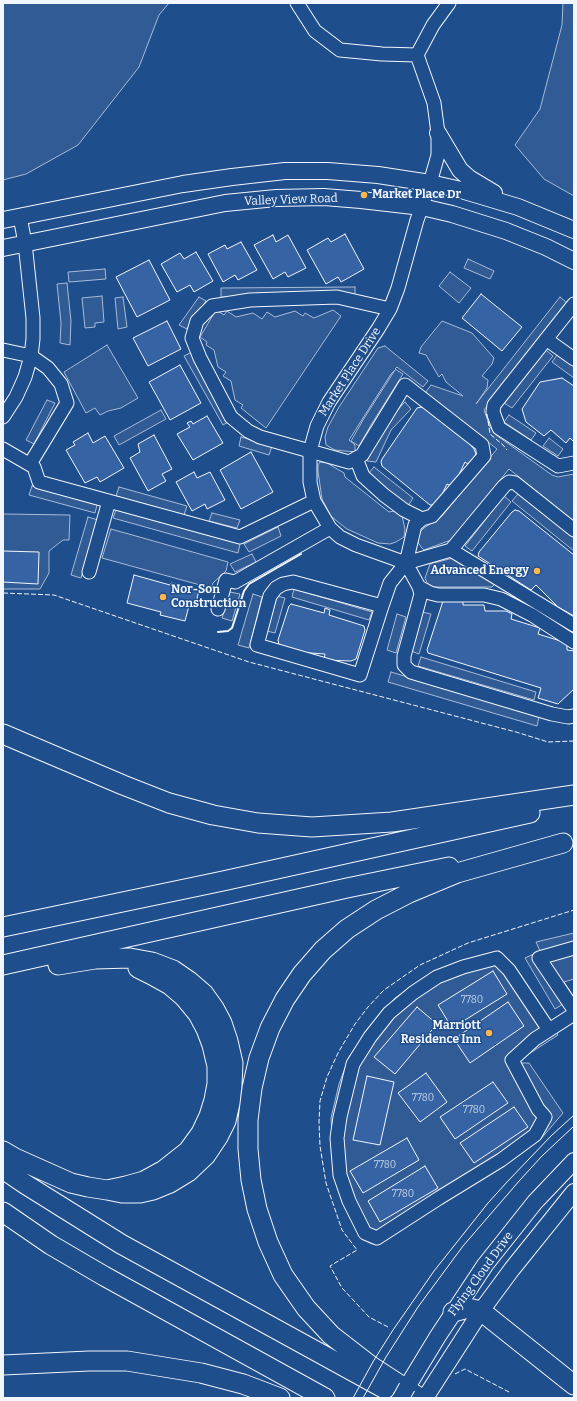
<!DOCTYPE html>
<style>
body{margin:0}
#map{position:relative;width:577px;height:1401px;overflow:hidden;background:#1f4e8c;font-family:Bitter,serif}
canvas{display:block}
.frame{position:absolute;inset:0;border:4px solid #f2f6ff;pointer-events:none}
</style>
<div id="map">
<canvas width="577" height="1401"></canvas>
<div class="frame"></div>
</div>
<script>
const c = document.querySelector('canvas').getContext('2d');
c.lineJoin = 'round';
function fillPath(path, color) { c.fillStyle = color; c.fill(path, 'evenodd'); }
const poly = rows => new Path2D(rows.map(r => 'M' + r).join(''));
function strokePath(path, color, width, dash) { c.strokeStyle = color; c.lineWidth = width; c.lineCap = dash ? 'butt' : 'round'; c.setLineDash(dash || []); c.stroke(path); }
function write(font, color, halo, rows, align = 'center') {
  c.font = font + ' Bitter,serif'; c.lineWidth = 3; c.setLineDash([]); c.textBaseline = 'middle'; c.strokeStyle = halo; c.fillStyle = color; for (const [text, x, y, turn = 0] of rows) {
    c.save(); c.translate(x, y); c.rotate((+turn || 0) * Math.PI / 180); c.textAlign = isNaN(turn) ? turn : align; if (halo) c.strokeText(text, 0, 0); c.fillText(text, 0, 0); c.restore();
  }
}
const built = poly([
 [3,3,169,3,159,15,139,67,78,145,26,174,3,180,3,3],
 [563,3,574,3,574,196,544,179,515,145,540,109,562,25,563,3],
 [468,259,494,271,490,279,464,268,468,259],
 [105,269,106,279,69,282,68,272,105,269],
 [450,272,471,288,459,303,439,286,450,272],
 [67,283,71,321,70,345,60,343,61,323,57,284,67,283],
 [355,287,355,297,221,297,221,288,355,287],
 [102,296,104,322,95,323,95,327,85,328,82,298,102,296],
 [123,297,127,327,118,329,115,298,123,297],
 [199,297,206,301,187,329,179,325,199,297],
 [560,297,567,303,484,410,490,427,496,435,552,475,558,477,574,474,574,521,509,469,451,540,424,550,422,548,417,541,420,532,424,528,442,516,497,449,425,393,431,385,463,396,446,382,442,374,439,377,426,355,419,353,421,347,442,321,472,333,494,358,492,364,482,376,488,380,487,388,476,404,560,297],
 [216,310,224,315,227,311,236,317,253,313,262,319,267,312,275,317,295,311,303,316,305,313,314,318,333,310,341,316,266,428,241,408,243,405,235,400,231,381,223,376,226,372,218,367,214,350,206,345,207,342,200,337,216,310],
 [107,345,138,398,121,408,108,411,100,415,95,408,86,413,64,372,107,345],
 [385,346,428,381,423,387,397,367,395,369,403,374,371,425,359,446,351,441,363,420,395,370,391,374,349,440,355,445,355,452,335,450,326,445,325,437,328,427,339,407,378,348,385,346],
 [546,350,553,356,512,408,504,403,546,350],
 [192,352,230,421,223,425,184,356,192,352],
 [557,355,574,367,574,378,552,362,557,355],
 [47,400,55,403,34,444,26,440,47,400],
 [405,402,411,409,391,430,376,462,367,461,384,424,405,402],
 [161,410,166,419,119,445,114,436,161,410],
 [509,415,536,433,531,440,504,422,509,415],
 [241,437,272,446,269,455,239,446,241,437],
 [549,438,563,449,558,456,543,446,549,438],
 [320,462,327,463,344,473,345,477,389,512,394,511,402,516,405,529,404,537,396,542,390,544,378,543,347,529,338,522,331,516,322,499,318,471,318,465,320,462],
 [374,467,413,498,408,506,368,474,374,467],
 [32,486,97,505,95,513,29,495,32,486],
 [119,487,187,506,184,515,116,496,119,487],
 [518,494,574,538,574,551,512,501,518,494],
 [504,496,511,502,472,551,465,546,504,496],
 [116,510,240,544,238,553,113,518,116,510],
 [212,513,240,520,237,528,209,521,212,513],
 [3,514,70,515,69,540,63,540,49,551,49,573,40,589,3,589,3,514],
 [88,517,98,520,81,578,71,575,88,517],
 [278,527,281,536,249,552,244,544,278,527],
 [111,529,228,562,226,571,213,583,211,588,102,558,111,529],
 [252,554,256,562,235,572,230,564,252,554],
 [453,558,495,584,492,587,434,587,427,583,425,578,430,564,453,558],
 [294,589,372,612,369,620,292,597,294,589],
 [230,592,240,594,232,621,222,618,230,592],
 [253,594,262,597,249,648,238,645,253,594],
 [277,596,285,598,275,633,267,631,277,596],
 [422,612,431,614,419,654,411,651,422,612],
 [397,614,406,617,396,653,387,650,397,614],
 [421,657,536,692,534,700,418,666,421,657],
 [391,672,539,717,537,726,388,682,391,672],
 [574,933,574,979,564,982,574,997,555,1009,525,958,540,951,536,942,574,933],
 [499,951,512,965,558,1035,521,1059,520,1063,529,1063,563,1113,540,1140,372,1244,361,1238,346,1209,334,1169,331,1118,339,1084,349,1057,379,1016,395,998,425,977,451,965,499,951]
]);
const building = poly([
 [345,234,364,269,341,282,338,277,326,284,307,250,328,238,331,242,345,234],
 [273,235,276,242,288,235,306,268,288,277,285,272,273,279,254,245,273,235],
 [241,242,257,270,238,280,235,275,223,282,208,254,225,245,227,249,241,242],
 [196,252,213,281,194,292,190,285,177,292,161,264,180,253,184,259,196,252],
 [149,260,170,300,137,317,116,277,149,260],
 [481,294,522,327,502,351,462,318,481,294],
 [167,321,181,349,148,366,133,338,167,321],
 [180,365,201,403,170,420,149,382,180,365],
 [562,378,574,386,574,442,570,438,566,443,551,430,544,436,526,422,522,409,540,382,562,378],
 [421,407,425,408,470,444,474,449,476,454,471,466,465,462,453,487,447,484,438,503,435,505,430,505,382,466,381,462,382,459,417,408,421,407],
 [207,416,223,443,193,460,177,434,190,427,187,423,191,421,193,424,207,416],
 [88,433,93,443,105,436,124,468,100,482,97,477,85,483,66,450,75,445,73,442,88,433],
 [154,435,172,469,162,474,166,481,148,491,130,458,140,452,138,444,154,435],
 [251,452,273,492,241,509,220,470,251,452],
 [194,472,197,478,210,472,225,500,207,509,205,504,192,511,176,482,194,472],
 [515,510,519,511,574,555,574,616,558,607,536,585,531,590,478,556,479,552,512,512,515,510],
 [3,551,39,552,38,584,3,582,3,551],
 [134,575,170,585,171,583,199,590,195,607,189,606,185,621,160,615,161,612,127,603,134,575],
 [463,598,463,605,484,605,485,611,506,611,512,614,511,619,540,628,538,634,567,643,567,650,574,651,574,689,558,704,538,698,541,688,428,653,427,650,443,601,463,598],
 [291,604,324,613,325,608,330,610,329,615,364,626,365,630,356,659,351,661,324,660,325,654,296,652,279,645,278,640,289,606,291,604],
 [493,971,507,994,452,1028,438,1005,493,971],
 [508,1002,524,1026,470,1063,454,1039,508,1002],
 [417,1007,437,1024,395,1074,374,1057,417,1007],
 [426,1073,447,1102,420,1122,398,1093,426,1073],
 [367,1076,394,1082,380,1145,353,1140,367,1076],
 [493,1082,508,1103,455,1139,440,1117,493,1082],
 [514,1107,528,1127,474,1163,460,1143,514,1107],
 [407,1138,419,1160,363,1193,350,1171,407,1138],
 [425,1166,438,1188,380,1222,368,1201,425,1166]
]);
const minor = poly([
 [297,3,315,31,340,50,382,54,417,55],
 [574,304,494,405,493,412,499,428,558,466,574,463],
 [546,339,574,359],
 [3,350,31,356,48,368,61,384,67,403,30,464],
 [3,417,16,397,25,377,31,356,33,339,33,318,25,243,20,217],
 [3,449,34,467,39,482,240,537,314,501],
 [356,458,363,476,384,495,404,510,422,519],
 [451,550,574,625],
 [406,563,356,545,340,537,330,528,314,501,310,482,310,451,317,426,329,402,378,329,390,309,398,288,417,220,430,183,438,155,438,133,434,103,417,55,433,25,449,3],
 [406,563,419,587,421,594,404,656,404,665,411,672,552,714,568,717,574,716],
 [406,563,451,550,504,486,509,482,515,483,574,530],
 [89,572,109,501],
 [419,587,430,593,438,595,484,595,501,599,532,615,574,642],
 [382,606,293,582,283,584,276,588,270,596,257,645,360,675,382,606,390,583,406,563,415,525,422,519,432,516,484,456,482,445,405,385,362,455,349,462,260,437,248,431,231,417,200,358,192,338,197,321,212,306,250,300,337,297,390,309],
 [218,609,226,580,235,582,330,528],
 [574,948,539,958,574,1010],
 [549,1030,509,970,497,958,463,967,437,977,413,993,389,1013,370,1037,353,1064,340,1117,337,1138,340,1175,349,1201,365,1233,377,1238,439,1198,501,1160,535,1135,545,1117,538,1109,512,1060,535,1039,549,1030,574,1014]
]);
const major = poly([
 [438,133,460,170,469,178,494,193],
 [3,220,183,184,232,177,285,171,328,171,378,175,430,183,461,190,518,207,574,230],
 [3,248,225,203,276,198,324,197,361,200,422,207,452,214,506,231,546,247,574,261],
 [407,1387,438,1336,485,1265,535,1202,574,1161],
 [425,1398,481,1311,512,1269,574,1192]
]);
const highway = poly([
 [3,734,123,785,169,803,213,815,258,823,312,827,392,822,574,795],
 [3,927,223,881,530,813],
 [3,965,347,888,449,867],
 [58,965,95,959,130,958,152,962,173,970,189,981,204,994,214,1008,222,1023,228,1041,233,1063,232,1085,230,1103,226,1121,218,1137,206,1155,188,1172,170,1183,153,1190,140,1193,122,1193,107,1190],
 [3,1151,15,1158,71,1183,88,1187,107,1190,126,1186,144,1181,164,1170,188,1151,201,1133,209,1116,214,1100,217,1084,217,1066,212,1045,206,1029,198,1014,184,997,170,985,152,975,138,968],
 [3,1169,25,1184,121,1244,385,1389],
 [3,1212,51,1245,104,1276,325,1398],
 [453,1312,468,1308,481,1311,574,1385],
 [3,1365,89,1361,127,1361,201,1373,243,1384,280,1398],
 [420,1398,371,1366,331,1335,306,1308,283,1275,268,1242,257,1209,251,1180,248,1149,248,1120,252,1088,259,1058,270,1028,285,999,302,974,323,950,347,929,376,910,409,893,457,873,563,843]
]);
const tram = poly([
 [353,1398,374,1360,393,1330,434,1271,488,1203,507,1182,551,1136,574,1115],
 [363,1398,386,1357,418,1307,463,1246,520,1180,542,1156,574,1126]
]);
const majorBridge = poly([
 [401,1398,407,1387]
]);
const fence = poly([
 [487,414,490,434,503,445,507,450],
 [3,593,54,595,249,662,516,732,548,742,574,741],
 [388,1327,369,1317,342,1288,330,1266,357,1250,342,1230,326,1183,320,1146,319,1122,320,1101,327,1077,338,1053,355,1024,368,1007,384,990,420,965,468,943,574,910],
 [455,1374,465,1369,509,1392]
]);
const wall = poly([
 [218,632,228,631,232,628,244,591,249,584,301,554]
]);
const markers = [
 [364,195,4,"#ffb74d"],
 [537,571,4,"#ffb74d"],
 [163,597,4,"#ffb74d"],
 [489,1033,4,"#ffb74d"]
];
const numberNames = [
 ["7780",472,1000],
 ["7780",423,1098],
 ["7780",474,1110],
 ["7780",385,1165],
 ["7780",403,1194]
];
const poiNames = [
 ["Market Place Dr",372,195],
 ["Advanced Energy",529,571,"right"],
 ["Nor-Son",171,590],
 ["Construction",171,604],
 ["Marriott",481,1026,"right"],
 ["Residence Inn",481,1040,"right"]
];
const streetNames = [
 ["Valley View Road",291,200,-2],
 ["Market Place Drive",350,372,-57],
 ["Flying Cloud Drive",481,1274,-54]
];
fillPath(built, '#305b95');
strokePath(built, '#a8bbd7', 1);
fillPath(building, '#3563a3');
strokePath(building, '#f2f6ff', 1);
strokePath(minor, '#f2f6ff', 15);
strokePath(major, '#f2f6ff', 18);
strokePath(highway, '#f2f6ff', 21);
strokePath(minor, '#1f4e8c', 13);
strokePath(major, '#1f4e8c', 16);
strokePath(highway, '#1f4e8c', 19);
strokePath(tram, '#f2f6ff', 1);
strokePath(majorBridge, '#f2f6ff', 18, []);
strokePath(majorBridge, '#1f4e8c', 16);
strokePath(fence, '#f2f6ff', 1, [5, 2]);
strokePath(wall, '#f2f6ff', 2);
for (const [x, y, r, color] of markers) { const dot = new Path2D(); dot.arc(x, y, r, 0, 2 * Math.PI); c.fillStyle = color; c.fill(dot); strokePath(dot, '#1f4e8c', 1.5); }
write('10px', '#c3d1e8', null, numberNames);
write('bold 12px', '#f2f6ff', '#1f4e8c', poiNames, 'left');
write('12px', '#f2f6ff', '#1f4e8c', streetNames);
</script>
